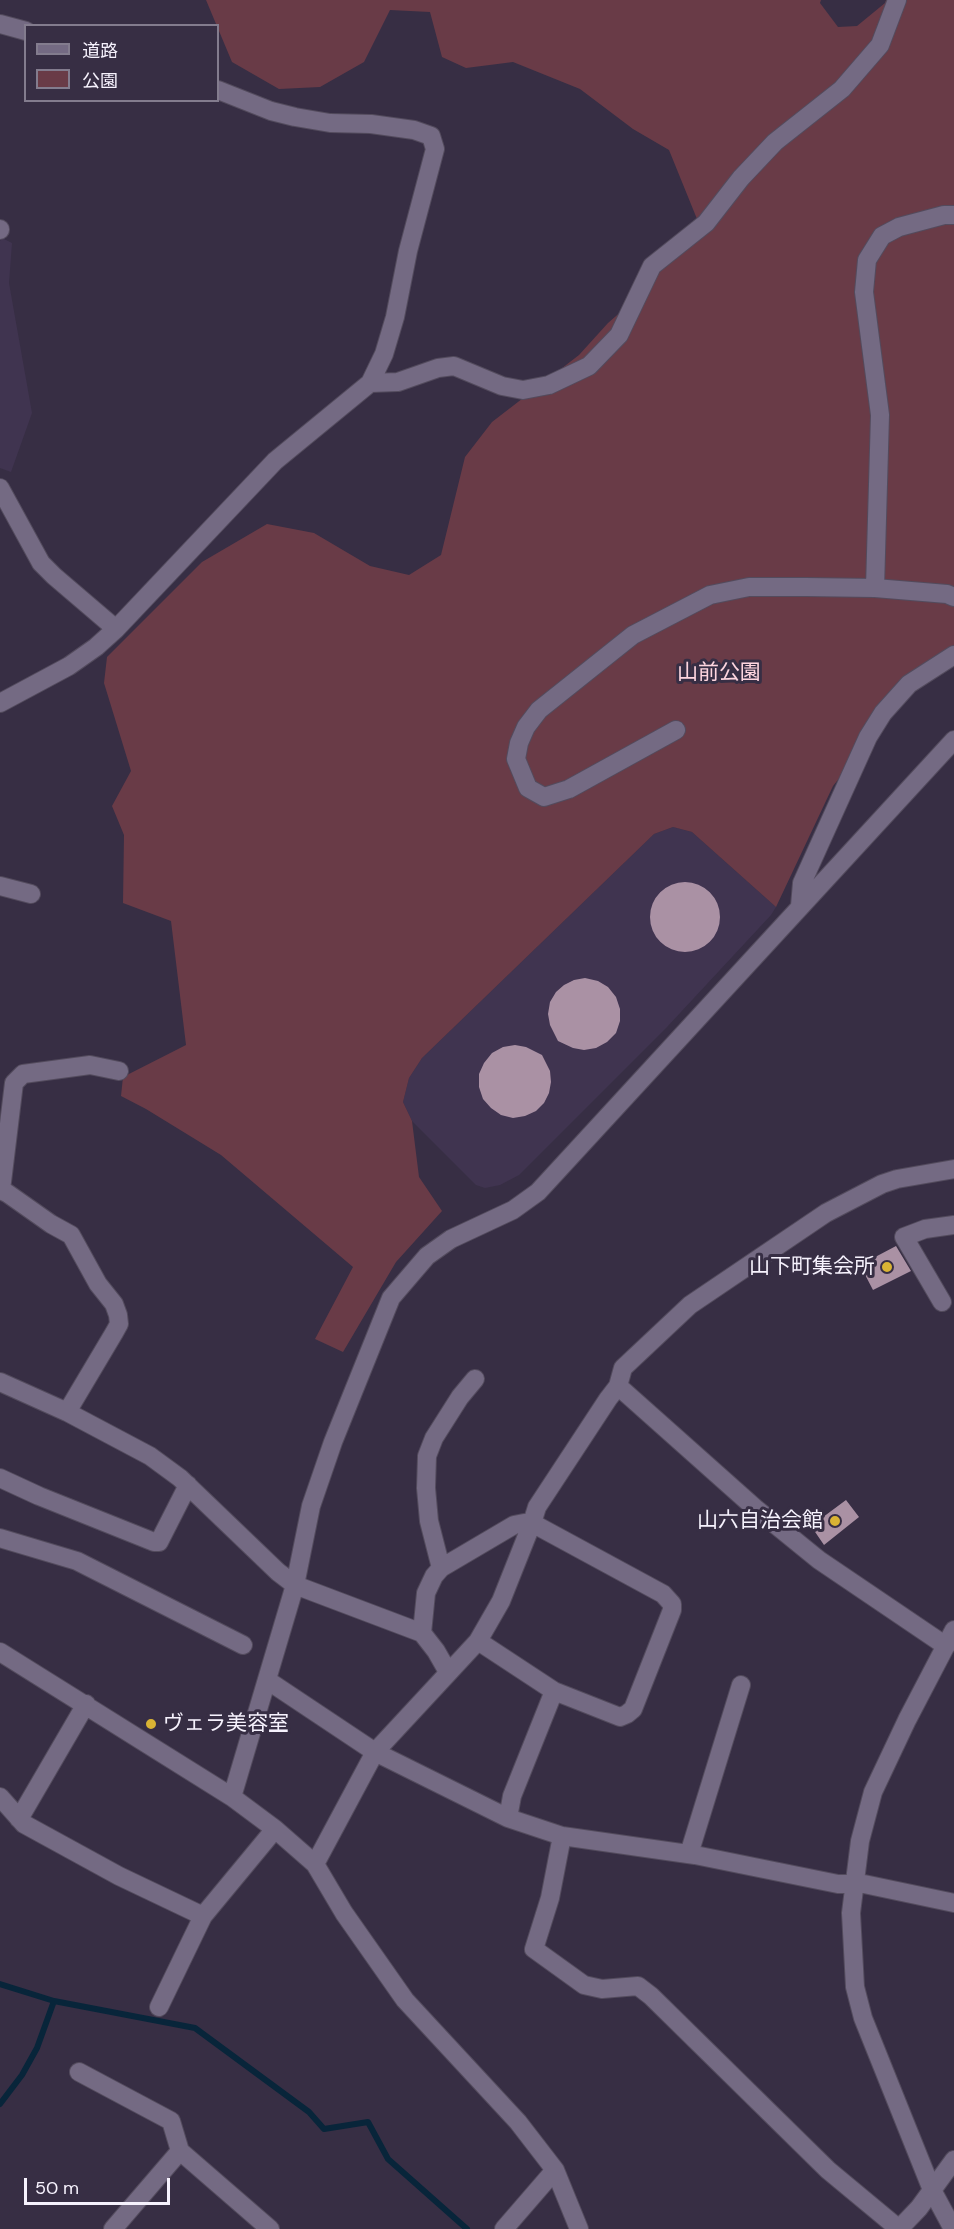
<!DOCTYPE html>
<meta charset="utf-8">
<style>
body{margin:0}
#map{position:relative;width:954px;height:2229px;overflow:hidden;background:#372e44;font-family:"DM Sans","Noto Sans JP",sans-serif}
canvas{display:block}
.legend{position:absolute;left:24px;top:24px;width:195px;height:78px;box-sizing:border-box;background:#372e44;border:2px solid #837c8e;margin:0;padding:8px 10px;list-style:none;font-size:18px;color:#f6f2fd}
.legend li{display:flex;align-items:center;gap:12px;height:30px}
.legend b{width:30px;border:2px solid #837c8e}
.scale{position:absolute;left:24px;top:2178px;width:146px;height:27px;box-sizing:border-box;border:3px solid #f6f2fd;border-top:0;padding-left:8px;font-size:18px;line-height:21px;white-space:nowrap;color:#f6f2fd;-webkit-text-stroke:4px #372e44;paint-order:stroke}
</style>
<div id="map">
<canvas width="954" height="2229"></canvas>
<ul class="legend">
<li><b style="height:8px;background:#746a83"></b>道路</li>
<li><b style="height:16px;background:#693b47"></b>公園</li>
</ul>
<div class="scale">50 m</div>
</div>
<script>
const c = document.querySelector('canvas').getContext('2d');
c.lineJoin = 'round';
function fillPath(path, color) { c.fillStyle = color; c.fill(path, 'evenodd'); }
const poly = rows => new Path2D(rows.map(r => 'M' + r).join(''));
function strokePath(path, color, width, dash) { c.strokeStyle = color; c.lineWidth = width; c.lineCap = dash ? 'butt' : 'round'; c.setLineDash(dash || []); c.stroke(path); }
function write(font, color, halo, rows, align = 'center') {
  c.font = font + ' "DM Sans","Noto Sans JP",sans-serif'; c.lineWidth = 6; c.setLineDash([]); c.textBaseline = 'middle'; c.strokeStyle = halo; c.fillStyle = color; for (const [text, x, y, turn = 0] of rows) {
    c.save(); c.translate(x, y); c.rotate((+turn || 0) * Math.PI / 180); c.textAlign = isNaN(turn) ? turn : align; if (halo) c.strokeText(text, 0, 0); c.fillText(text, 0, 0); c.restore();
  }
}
const built = poly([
 [2,238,12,243,9,283,32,413,11,472,0,468,0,241],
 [673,827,692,832,776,907,771,915,667,1027,519,1175,500,1185,485,1188,476,1185,412,1121,403,1102,409,1078,422,1058,654,834]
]);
const green = poly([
 [206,0,821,0,820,3,838,27,857,26,885,3,886,0,954,0,954,654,918,679,833,786,776,907,692,832,673,827,654,834,422,1058,409,1078,403,1102,412,1121,419,1177,442,1211,396,1262,343,1352,315,1339,353,1267,221,1155,146,1109,121,1096,123,1077,186,1045,171,921,123,903,124,835,112,806,131,771,104,683,107,657,202,562,267,524,314,533,370,566,409,575,441,555,465,457,492,422,579,355,608,323,647,289,697,219,669,150,633,129,580,89,513,62,466,68,442,57,430,12,390,10,364,62,320,87,279,89,232,62]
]);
const stream = poly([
 [0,1984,54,2001,195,2028,309,2112,324,2129,368,2122,388,2159,467,2229],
 [0,2104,22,2075,37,2048,54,2001]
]);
const building = poly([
 '650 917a35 35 0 1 1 70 0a35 35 0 1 1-70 0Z',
 [585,978,598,981,608,987,616,997,620,1009,620,1021,616,1033,607,1042,596,1048,584,1050,573,1048,558,1041,550,1025,548,1014,550,1002,556,992,564,985,574,980],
 [515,1045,526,1047,542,1055,550,1071,551,1082,549,1093,544,1103,536,1111,525,1116,513,1118,501,1115,491,1108,483,1099,479,1087,479,1074,484,1063,492,1053,503,1047],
 [896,1246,911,1271,873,1290,860,1265],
 [846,1500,859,1517,824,1545,811,1526]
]);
const minor = poly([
 [0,24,26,31],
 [0,230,0,229],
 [370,383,398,382,438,368,454,366,502,386,523,390,549,385,589,366,619,335,652,266,706,223,741,178,775,142,842,89,880,45,897,0],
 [0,488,41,563,54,576,116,629],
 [875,588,880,415,864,292,867,260,882,236,899,227,944,215,954,215],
 [0,703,69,666,96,647,116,629,275,461,370,383,384,354,395,317,408,251,435,149,431,136,414,130,371,124,330,123,295,117,271,111,218,90],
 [676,730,569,789,544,797,528,788,516,759,519,743,526,727,539,710,633,635,710,595,749,587,806,587,875,588,947,594,954,597],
 [0,886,31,894],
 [800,906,802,883,868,737,883,713,909,684,954,655],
 [0,1190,7,1193,51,1224,71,1235,98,1284,114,1304,118,1315,119,1324,114,1333,67,1412],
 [1,1190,14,1083,23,1074,90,1065,119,1071],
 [942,1302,904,1237,925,1229,954,1225],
 [0,1382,67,1412,150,1456,180,1478,278,1572,295,1585,422,1633,436,1651,448,1672],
 [618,1386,755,1508,819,1560,946,1646],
 [0,1478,39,1496,154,1542,159,1542,188,1485],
 [0,1538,77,1561,243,1645],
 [441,1568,429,1521,426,1488,427,1456,434,1438,460,1397,475,1379],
 [422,1633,426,1593,434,1576,441,1568,514,1525,524,1523,532,1523,663,1594,672,1604,672,1610,633,1709,627,1714,620,1717,554,1691,478,1641],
 [0,1652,232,1797,275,1829,315,1864,344,1913,405,2000,518,2122,555,2170,579,2229],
 [267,1680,375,1752,508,1818,562,1836,695,1855,838,1884,864,1884,954,1903],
 [0,1797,24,1824,119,1876,203,1916],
 [232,1797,295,1585,311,1506,333,1442,391,1298,427,1256,451,1239,513,1210,538,1192,954,740],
 [508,1818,512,1796,554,1691],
 [19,1819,86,1704],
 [562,1836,550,1898,534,1949,584,1985,602,1989,638,1986,651,1996,828,2170,899,2229,919,2208,954,2160],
 [689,1854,741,1685],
 [315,1864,375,1752,478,1641,501,1601,532,1523,537,1507,608,1399,618,1386,623,1368,690,1305,826,1213,882,1184,897,1179,954,1169],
 [159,2007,203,1916,275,1829],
 [79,2072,171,2121,180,2151],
 [113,2229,180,2151,270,2229],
 [504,2229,555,2170],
 [953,2229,932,2190,863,2018,855,1987,851,1913,860,1841,873,1792,907,1720,954,1630]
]);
const markers = [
 [887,1267,6,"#d9b334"],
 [835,1521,6,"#d9b334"],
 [151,1724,6,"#d9b334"]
];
const parkNames = [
 ["山前公園",719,673]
];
const poiNames = [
 ["山下町集会所",875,1267],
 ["山六自治会館",823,1521],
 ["ヴェラ美容室",163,1724,"left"]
];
fillPath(built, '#403450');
fillPath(green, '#693b47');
strokePath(stream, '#08253a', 6);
fillPath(building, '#aa91a4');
strokePath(minor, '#534b5d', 20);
strokePath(minor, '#746a83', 18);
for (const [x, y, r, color] of markers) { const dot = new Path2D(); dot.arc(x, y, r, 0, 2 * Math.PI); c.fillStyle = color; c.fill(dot); strokePath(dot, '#372e44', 2); }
write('21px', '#fed5df', '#372e44', parkNames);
write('21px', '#f6f2fd', '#372e44', poiNames, 'right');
</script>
